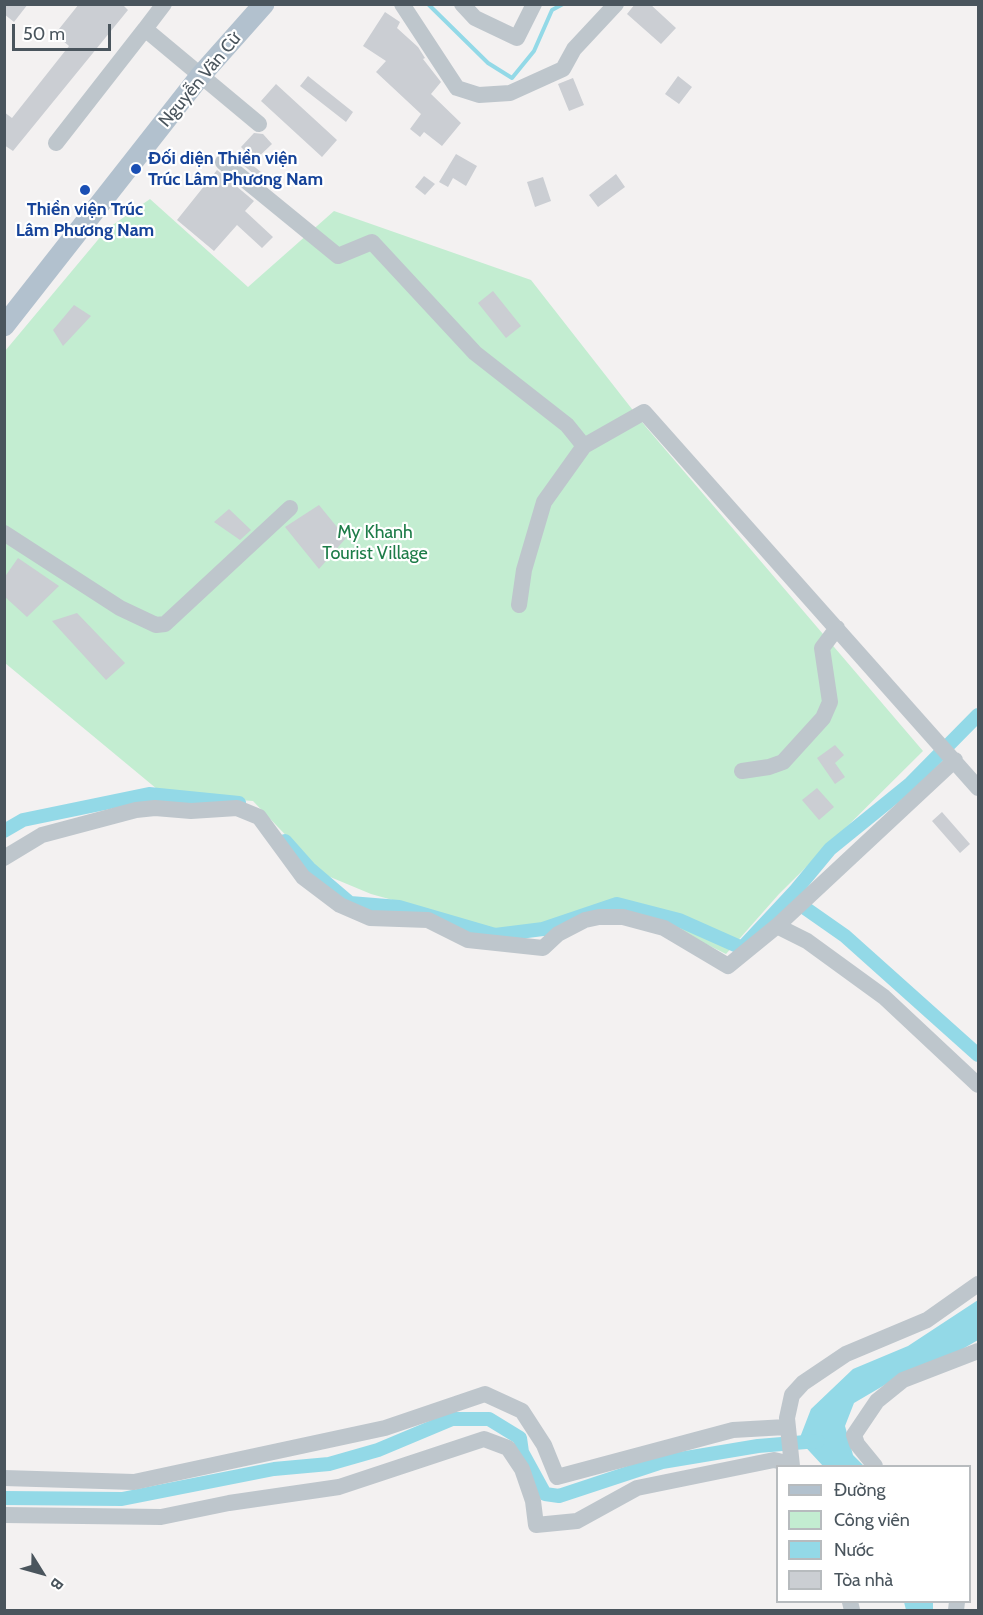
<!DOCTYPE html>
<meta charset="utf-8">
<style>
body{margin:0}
#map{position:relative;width:983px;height:1615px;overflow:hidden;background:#f3f1f1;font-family:Cabin,sans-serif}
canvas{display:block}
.frame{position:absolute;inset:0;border:6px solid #4a555d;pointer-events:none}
.legend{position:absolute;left:776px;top:1465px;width:195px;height:138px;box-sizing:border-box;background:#fff;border:2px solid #b7bbbe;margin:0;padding:8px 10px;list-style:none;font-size:18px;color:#4a555d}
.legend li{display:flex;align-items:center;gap:12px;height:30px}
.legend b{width:30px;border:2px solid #b7bbbe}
.north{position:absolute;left:12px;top:1543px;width:60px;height:60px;-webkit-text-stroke:4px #fff;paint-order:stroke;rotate:127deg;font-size:16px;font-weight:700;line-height:24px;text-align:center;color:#4a555d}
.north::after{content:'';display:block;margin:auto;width:21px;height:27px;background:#4a555d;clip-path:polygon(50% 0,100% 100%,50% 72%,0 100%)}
.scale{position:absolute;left:12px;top:24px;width:99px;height:27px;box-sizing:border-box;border:3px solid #4a555d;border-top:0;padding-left:8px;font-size:18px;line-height:21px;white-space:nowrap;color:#4a555d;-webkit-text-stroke:4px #fff;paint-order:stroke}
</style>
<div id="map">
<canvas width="983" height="1615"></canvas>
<div class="frame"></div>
<ul class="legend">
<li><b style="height:8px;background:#b2c1ce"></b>Đường</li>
<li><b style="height:16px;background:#c3edd1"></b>Công viên</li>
<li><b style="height:16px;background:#93d9e7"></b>Nước</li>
<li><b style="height:16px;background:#cbced3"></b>Tòa nhà</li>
</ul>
<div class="north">B</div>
<div class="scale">50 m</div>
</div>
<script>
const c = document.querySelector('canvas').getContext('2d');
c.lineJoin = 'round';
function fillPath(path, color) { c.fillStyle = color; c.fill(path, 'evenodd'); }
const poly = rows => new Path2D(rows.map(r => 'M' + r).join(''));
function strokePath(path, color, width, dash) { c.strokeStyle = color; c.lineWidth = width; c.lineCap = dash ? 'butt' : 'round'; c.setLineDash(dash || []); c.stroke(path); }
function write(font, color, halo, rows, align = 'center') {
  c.font = font + ' Cabin,sans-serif'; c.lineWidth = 4.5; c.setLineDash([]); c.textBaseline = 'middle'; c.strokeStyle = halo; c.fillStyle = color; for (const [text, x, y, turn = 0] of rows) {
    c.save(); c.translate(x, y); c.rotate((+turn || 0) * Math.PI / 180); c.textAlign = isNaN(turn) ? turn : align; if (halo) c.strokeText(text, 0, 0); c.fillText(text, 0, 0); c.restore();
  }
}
const green = poly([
 [150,199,248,287,334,211,531,280,646,427,923,751,779,894,726,954,617,900,515,934,371,894,323,874,253,801,163,794,5,663,5,351,107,229]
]);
const water = poly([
 [978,1300,978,1340,942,1361,905,1373,854,1403,845,1426,853,1455,864,1466,823,1466,799,1440,811,1409,853,1369,908,1346],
 [904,1602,933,1602,933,1610,906,1610]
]);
const stream = poly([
 [428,4,488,63,512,78,534,51,552,10,563,4]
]);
const canal = poly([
 [978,715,910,784,830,849,796,890,805,908,845,936,978,1055],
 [4,831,23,820,149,794,239,803],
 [285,841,309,868,350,903,399,907,495,935,543,929,617,904,679,920,742,948,796,890],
 [4,1498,122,1499,274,1469,329,1464,378,1450,452,1419,489,1419,520,1438,522,1452,545,1494,559,1496,662,1462,758,1446,818,1441]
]);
const building = poly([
 [4,4,28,4,14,22,4,14],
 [79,4,122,4,128,10,13,151,4,145,4,112,12,118,69,46,55,34],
 [635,4,650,4,676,28,661,44,627,14],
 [385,12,400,22,397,28,418,47,425,58,423,59,441,82,431,94,461,123,442,146,424,132,420,137,410,129,421,114,376,72,386,61,363,46],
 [308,76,353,112,346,122,300,86],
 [678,76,692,87,679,104,665,94],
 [573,78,584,105,569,111,558,84],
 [276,84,337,140,322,157,261,101],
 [254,133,263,134,272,144,251,164,271,180,267,185,236,159,244,150,241,147],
 [456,154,477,166,466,186,453,178,448,187,439,182],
 [217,170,254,201,245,211,273,237,262,248,237,225,214,251,177,220],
 [616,174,625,187,598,207,589,195],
 [424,176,435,184,425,195,415,187],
 [543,177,551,201,535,207,527,182],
 [493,291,521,326,506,338,478,303],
 [74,305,91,316,63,346,53,330],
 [319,505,346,538,319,569,285,527],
 [229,509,251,530,240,540,214,522],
 [18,558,59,586,27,617,4,596,4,578],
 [77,613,125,663,106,680,52,621],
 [835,745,844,755,835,763,845,777,835,784,817,758],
 [817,788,834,807,819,820,802,800],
 [942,812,970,844,960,853,932,821]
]);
const minor = poly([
 [164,4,145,29,259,124],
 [402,4,457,88,479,95,510,93,563,69,574,49,616,4],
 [462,4,475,18,517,38,534,4],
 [56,143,145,29],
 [223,162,338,256,372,242,475,353,567,425,584,446],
 [4,533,120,608,156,625,165,624,290,508],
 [519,605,524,570,544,502,584,446,644,412,978,788],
 [742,771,769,767,783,762,823,718,830,702,822,648,837,628],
 [4,858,42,835,136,810,155,808,191,811,237,808,259,817,303,877,340,905,370,918,428,920,468,940,543,948,558,934,585,920,599,917,623,917,664,928,728,966,777,926,807,941,884,997,978,1085],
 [777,926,955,760],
 [792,1466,787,1418,792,1395,803,1383,846,1354,927,1320,978,1284],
 [875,1466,857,1444,854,1435,877,1401,903,1380,978,1351],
 [4,1478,134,1482,385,1428,485,1394,522,1411,544,1445,557,1477,733,1430,786,1427],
 [4,1515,161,1517,229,1503,339,1487,484,1439,508,1448,522,1469,533,1501,536,1525,577,1521,637,1488,774,1460,791,1464],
 [850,1602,852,1610],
 [956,1610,957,1602]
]);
const major = poly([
 [4,326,201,75,264,4]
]);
const markers = [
 [136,169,6,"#1a4fb4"],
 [85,190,6,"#1a4fb4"]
];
const streetNames = [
 ["Nguyễn Văn Cừ",200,80,-50]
];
const transitNames = [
 ["Đối diện Thiền viện",148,159],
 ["Trúc Lâm Phương Nam",148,180],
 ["Thiền viện Trúc",85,210,"center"],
 ["Lâm Phương Nam",85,231,"center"]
];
const parkNames = [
 ["My Khanh",375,533],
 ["Tourist Village",375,554]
];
fillPath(green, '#c3edd1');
fillPath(water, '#93d9e7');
strokePath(stream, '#93d9e7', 4);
strokePath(canal, '#93d9e7', 14);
fillPath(building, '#cbced3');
strokePath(minor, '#bec6cc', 16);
strokePath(major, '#b2c1ce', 21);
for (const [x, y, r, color] of markers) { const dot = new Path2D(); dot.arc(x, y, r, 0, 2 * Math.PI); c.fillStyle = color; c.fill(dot); strokePath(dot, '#fff', 2); }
write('18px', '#4a555d', '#fff', streetNames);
write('bold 18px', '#164399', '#fff', transitNames, 'left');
write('18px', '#1d7c48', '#fff', parkNames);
</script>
